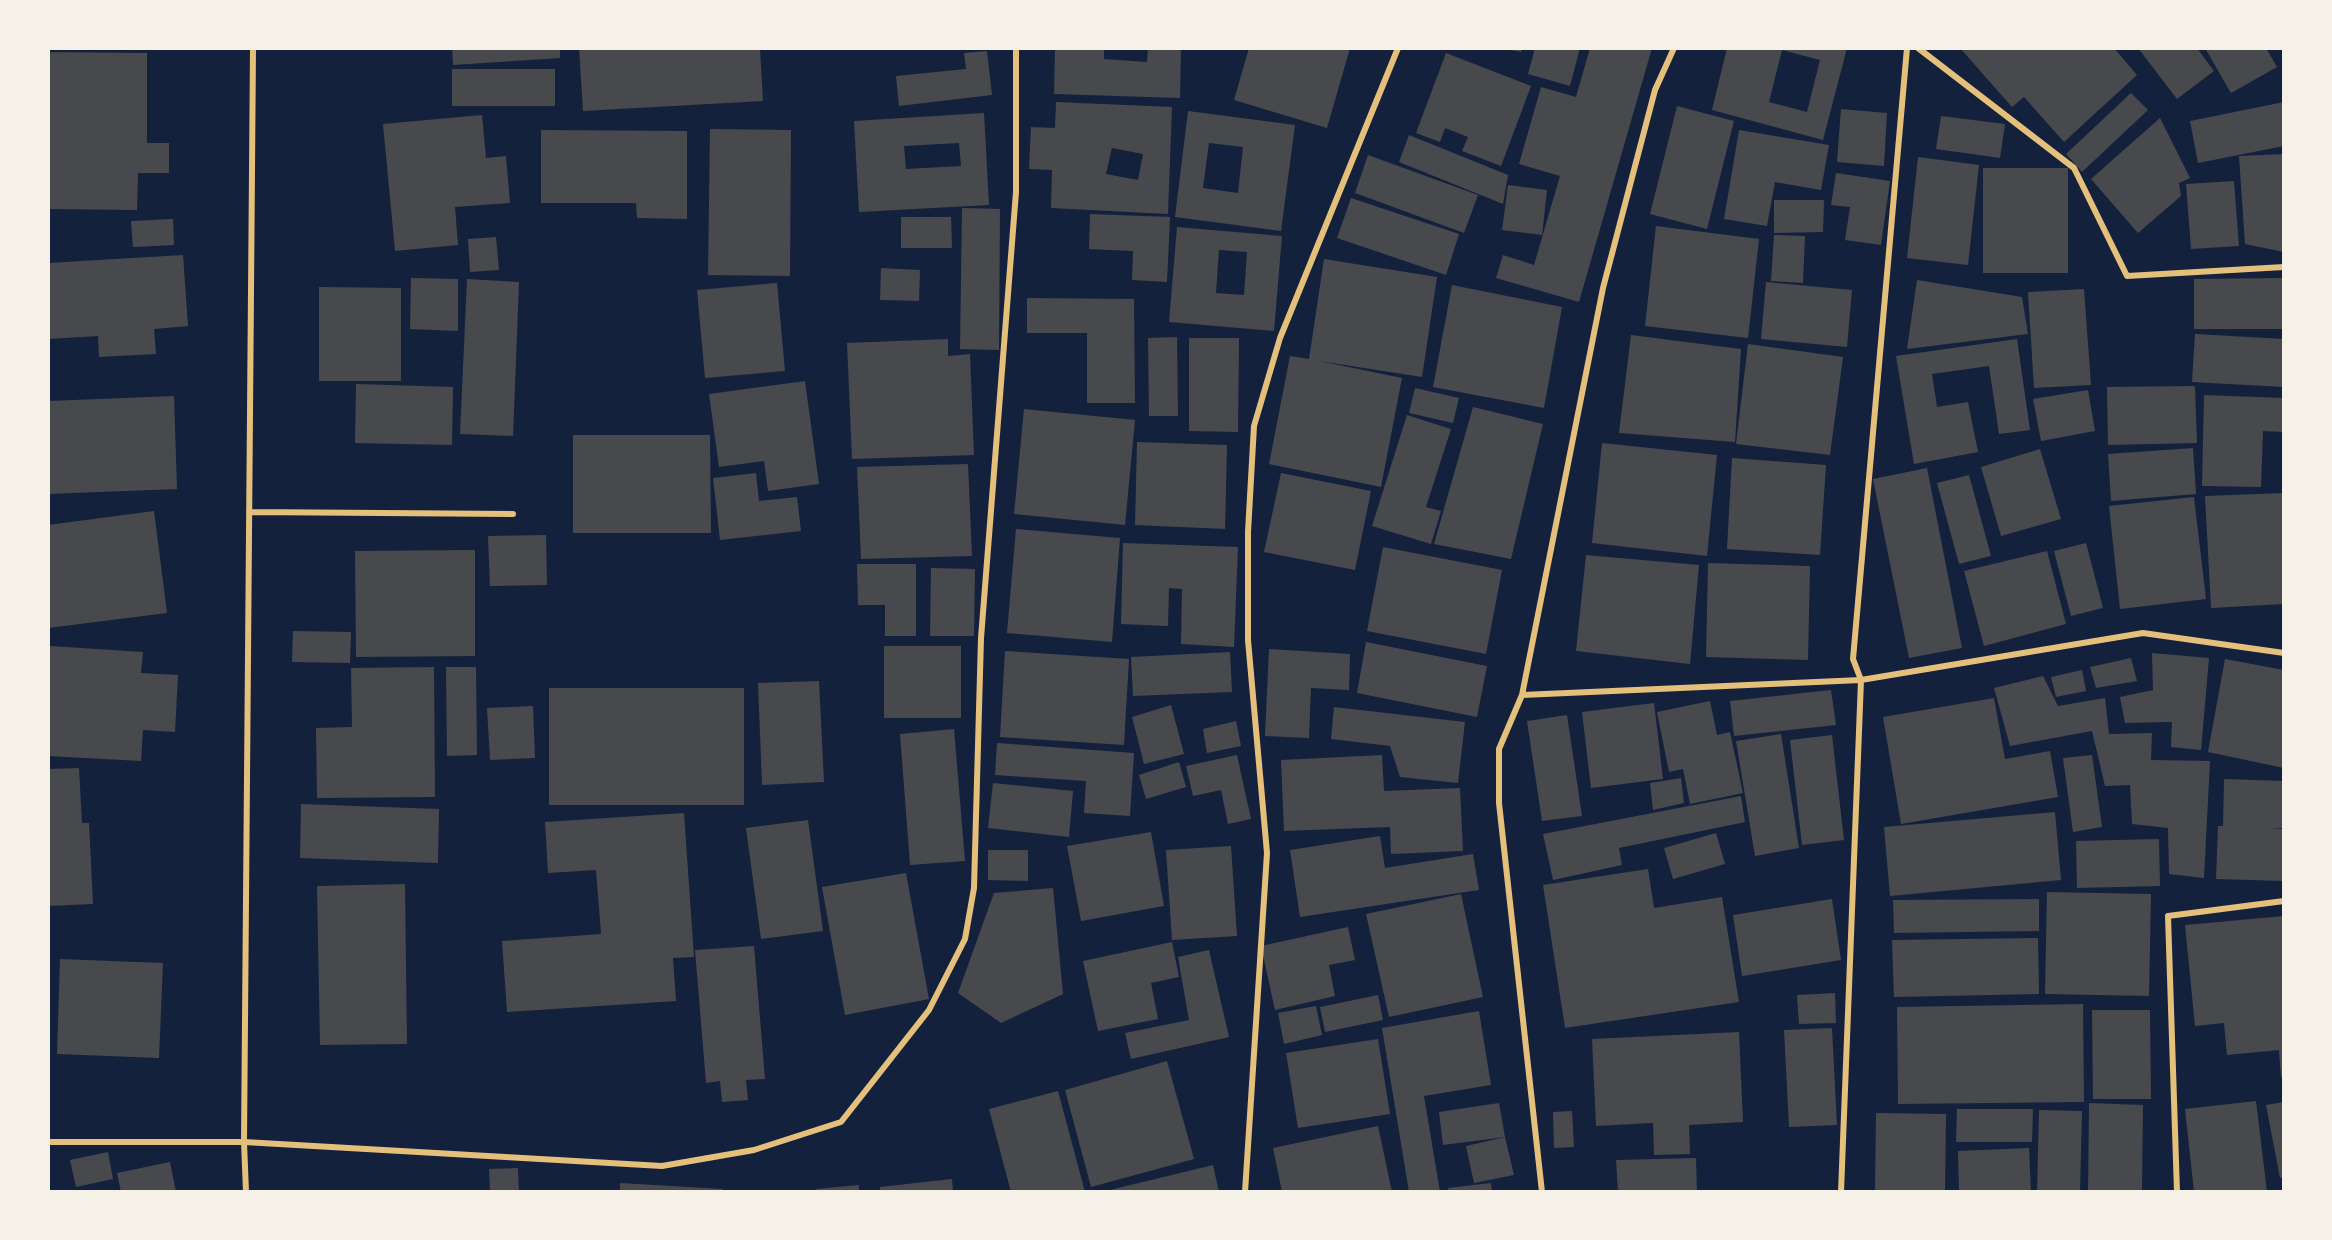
<!DOCTYPE html>
<style>
body{margin:0}
#map{position:relative;width:2332px;height:1240px;overflow:hidden;background:#14213d;font-family:Merriweather,serif}
canvas{display:block}
.frame{position:absolute;inset:0;border:50px solid #f6f1e7;pointer-events:none}
</style>
<div id="map">
<canvas width="2332" height="1240"></canvas>
<div class="frame"></div>
</div>
<script>
const c = document.querySelector('canvas').getContext('2d');
c.lineJoin = 'round';
function fillPath(path, color) { c.fillStyle = color; c.fill(path, 'evenodd'); }
const poly = rows => new Path2D(rows.map(r => 'M' + r).join(''));
function strokePath(path, color, width, dash) { c.strokeStyle = color; c.lineWidth = width; c.lineCap = dash ? 'butt' : 'round'; c.setLineDash(dash || []); c.stroke(path); }
const building = poly([
 [452,48,560,48,560,58,453,65],
 [579,48,760,48,763,101,583,111],
 [1055,48,1104,48,1104,59,1147,62,1148,48,1181,48,1180,98,1054,94],
 [1249,48,1350,48,1327,128,1234,100],
 [1501,48,1522,48,1521,52],
 [1535,48,1580,48,1570,86,1528,74],
 [1590,48,1652,48,1579,302,1496,278,1503,255,1534,265,1560,176,1519,164,1541,87,1576,97],
 [1727,48,1847,48,1823,140,1712,110],
 [1782,50,1820,60,1807,112,1769,102],
 [1960,48,2114,48,2137,75,2064,142,2024,97,2012,107],
 [2138,48,2197,48,2214,71,2177,99],
 [2205,48,2266,48,2277,67,2231,93],
 [987,51,992,95,899,106,896,76,966,69,964,53],
 [48,52,147,53,147,143,169,143,169,173,138,173,137,210,48,209],
 [1446,53,1531,86,1501,166,1462,151,1468,137,1445,128,1440,142,1416,133],
 [452,69,555,69,555,106,452,106],
 [2131,93,2148,110,2082,172,2066,154],
 [1056,102,1172,107,1168,214,1051,208,1052,170,1029,169,1031,127,1055,128],
 [1112,148,1143,154,1138,180,1106,174],
 [2284,102,2284,146,2198,163,2190,121],
 [1677,106,1734,121,1707,229,1650,214],
 [1841,109,1887,113,1884,166,1837,162],
 [1188,111,1295,125,1281,231,1175,217],
 [1209,143,1243,147,1238,193,1203,188],
 [984,113,989,205,859,212,854,121],
 [959,143,961,166,906,169,904,146],
 [482,115,486,158,506,156,510,203,455,207,458,245,395,251,383,124],
 [1941,116,2005,124,2000,158,1936,149],
 [2160,118,2190,178,2179,183,2181,196,2138,233,2091,179],
 [710,129,791,130,790,276,708,275],
 [541,130,687,131,687,219,637,218,636,203,541,203],
 [1739,130,1829,145,1821,190,1775,182,1767,226,1724,219],
 [1409,135,1508,175,1503,204,1399,162],
 [2284,154,2284,252,2245,244,2239,156],
 [1368,155,1478,195,1464,233,1355,193],
 [1918,157,1979,165,1968,265,1907,258],
 [1983,168,2068,168,2068,273,1983,273],
 [1836,173,1890,181,1881,245,1845,240,1850,207,1831,205],
 [2234,181,2239,246,2191,249,2186,184],
 [1508,185,1547,190,1542,235,1502,230],
 [1351,198,1459,234,1446,275,1337,238],
 [1774,200,1824,200,1823,232,1774,233],
 [962,208,1000,209,999,350,960,349],
 [1090,214,1170,217,1167,282,1132,280,1133,251,1089,249],
 [901,217,951,217,952,248,901,248],
 [173,219,174,245,133,247,131,221],
 [1656,226,1759,239,1748,338,1645,326],
 [1177,227,1282,236,1274,331,1169,322],
 [1219,250,1247,252,1244,295,1216,293],
 [1774,235,1805,236,1803,283,1771,281],
 [496,237,499,270,470,272,468,239],
 [183,255,188,326,154,329,156,354,99,357,98,336,48,339,48,263],
 [1324,259,1437,277,1422,377,1319,361,1402,378,1381,487,1269,464,1290,356,1309,359],
 [881,268,920,270,919,301,880,300],
 [411,278,458,279,458,331,410,329],
 [2284,278,2284,329,2194,329,2194,279],
 [467,279,519,282,513,436,460,434],
 [1917,280,2022,297,2028,334,1907,349],
 [1766,282,1852,290,1847,347,1761,339],
 [777,283,785,371,705,378,697,290],
 [1452,285,1562,307,1544,408,1433,387],
 [319,287,401,288,401,381,319,381],
 [2084,289,2091,385,2034,388,2028,292],
 [1027,298,1134,299,1135,403,1087,403,1087,333,1027,333],
 [2195,334,2284,339,2284,387,2192,382],
 [1631,335,1741,349,1735,442,1619,433],
 [1177,337,1178,416,1149,416,1148,338],
 [1189,338,1239,338,1238,432,1189,431],
 [948,339,948,356,970,354,974,455,852,459,847,343],
 [2017,339,2030,430,1999,434,1989,366,1932,374,1937,407,1968,402,1978,452,1914,464,1896,356],
 [1748,344,1843,357,1830,455,1736,444],
 [805,381,819,484,768,491,764,461,719,467,709,394],
 [356,384,453,387,452,445,355,443],
 [2195,386,2197,443,2108,445,2107,387],
 [1415,388,1459,398,1453,423,1409,413],
 [2088,390,2095,431,2041,441,2033,399],
 [2204,395,2284,398,2284,432,2263,431,2261,487,2202,486],
 [174,396,177,489,48,494,48,401],
 [1473,407,1543,424,1511,559,1434,544],
 [1024,409,1135,420,1125,525,1014,514],
 [1407,415,1451,429,1426,507,1441,511,1431,544,1372,526],
 [573,435,710,435,711,533,573,533],
 [1137,442,1227,445,1225,529,1135,525],
 [1602,443,1717,455,1707,556,1592,543],
 [2193,448,2196,494,2111,501,2108,454],
 [2040,449,2061,519,2001,536,1981,467],
 [1732,458,1826,465,1820,555,1727,549],
 [968,464,972,556,861,559,857,467],
 [1927,468,1962,648,1909,658,1873,479],
 [756,473,759,501,797,497,801,531,720,540,713,478],
 [1281,473,1371,491,1355,570,1264,552],
 [1969,475,1991,556,1959,564,1937,483],
 [2284,493,2284,604,2211,608,2205,496],
 [2194,497,2206,599,2120,609,2109,506],
 [154,511,167,613,48,628,48,525],
 [1016,529,1120,538,1112,642,1007,633],
 [546,535,547,585,490,586,488,536],
 [1123,543,1238,547,1234,647,1181,644,1182,589,1169,588,1168,626,1121,624],
 [2086,543,2103,608,2071,616,2054,551],
 [1383,547,1502,570,1486,654,1367,631],
 [475,550,475,656,356,657,355,551],
 [2047,551,2066,624,1984,646,1964,571],
 [1586,555,1699,565,1690,664,1576,651],
 [1708,563,1810,566,1808,660,1706,657],
 [857,564,916,564,916,636,885,636,885,605,858,605],
 [931,568,975,569,974,636,930,636],
 [293,631,351,632,350,663,292,662],
 [1366,642,1487,666,1477,717,1357,693],
 [50,646,143,652,141,673,178,675,175,732,143,730,141,761,48,756],
 [884,646,961,646,961,718,884,718],
 [1269,649,1350,654,1349,690,1311,688,1309,738,1265,736],
 [1005,651,1129,659,1124,745,1000,737],
 [1230,652,1232,692,1133,696,1131,657],
 [2152,653,2209,658,2201,750,2171,747,2172,722,2125,723,2120,697,2153,690],
 [2131,658,2137,681,2096,688,2090,667],
 [2225,659,2284,670,2284,768,2208,752],
 [434,667,435,797,317,798,316,728,352,727,351,668],
 [446,667,476,667,477,755,447,756],
 [2082,670,2086,691,2056,697,2051,677],
 [2043,676,2058,706,2105,698,2109,734,2152,733,2151,760,2210,761,2204,878,2169,874,2168,828,2132,824,2130,785,2105,786,2092,731,2010,746,1994,688],
 [819,681,824,782,762,785,758,683],
 [549,688,744,688,744,805,549,805],
 [1831,690,1836,725,1734,736,1730,701],
 [1994,698,2005,759,2050,751,2058,797,1901,824,1883,717],
 [1710,701,1717,735,1730,732,1743,793,1690,804,1683,769,1669,772,1657,712],
 [1654,703,1663,779,1591,788,1582,712],
 [1171,705,1184,754,1144,764,1132,717],
 [533,706,535,758,490,760,487,708],
 [1334,707,1465,722,1458,783,1400,777,1390,746,1331,739],
 [1567,715,1582,816,1542,821,1527,721],
 [1236,721,1241,746,1207,753,1203,729],
 [954,729,965,861,910,865,900,734],
 [1781,734,1799,848,1755,856,1736,741],
 [1832,735,1844,840,1802,845,1790,740],
 [997,743,1134,753,1130,816,1084,813,1086,781,995,775],
 [1237,755,1251,819,1228,824,1221,790,1193,796,1186,766],
 [1382,755,1384,791,1460,788,1463,851,1391,854,1390,827,1284,831,1281,760],
 [2092,755,2102,827,2073,832,2063,758],
 [1179,762,1186,787,1146,799,1139,775],
 [79,768,82,823,89,823,93,904,48,906,48,769],
 [1681,778,1684,803,1653,810,1650,783],
 [2224,779,2284,781,2284,828,2269,828,2284,829,2284,881,2216,879,2218,826,2223,826],
 [993,783,1073,791,1069,837,988,828],
 [1741,796,1745,822,1619,848,1622,865,1553,880,1543,834],
 [301,804,439,809,438,863,300,858],
 [2055,812,2061,880,1890,896,1884,827],
 [684,813,694,957,673,958,676,1001,507,1012,502,941,601,934,596,870,548,873,545,822],
 [808,820,823,931,761,939,746,828],
 [1151,832,1164,906,1081,921,1067,846],
 [1716,833,1725,864,1673,879,1664,848],
 [1380,836,1385,868,1473,854,1479,890,1300,917,1290,850],
 [2159,839,2160,886,2077,888,2076,841],
 [1231,846,1237,936,1172,940,1166,850],
 [988,850,1028,850,1028,881,988,880],
 [1648,869,1654,908,1722,897,1739,1002,1565,1028,1543,885],
 [906,873,929,999,845,1015,822,887],
 [405,884,407,1044,320,1045,317,886],
 [1053,888,1063,994,1001,1023,958,993,994,893],
 [2047,892,2151,894,2149,996,2045,994],
 [1461,894,1483,997,1389,1017,1366,914],
 [1832,899,1841,960,1742,976,1733,915],
 [2039,899,2039,931,1894,933,1893,900],
 [2284,916,2284,1077,2281,1077,2279,1050,2227,1055,2224,1023,2195,1026,2185,925],
 [1348,927,1355,960,1329,965,1335,996,1275,1010,1261,946],
 [2038,938,2039,994,1894,997,1892,940],
 [1172,942,1179,977,1151,983,1158,1019,1098,1031,1083,961],
 [754,946,765,1079,746,1080,748,1100,722,1102,720,1081,706,1083,695,950],
 [1209,950,1229,1037,1131,1059,1125,1033,1189,1020,1178,957],
 [60,959,163,963,159,1058,57,1054],
 [1835,993,1836,1023,1799,1024,1797,995],
 [1378,995,1383,1020,1325,1032,1320,1007],
 [2083,1004,2084,1102,1898,1104,1897,1007],
 [1316,1006,1322,1035,1284,1044,1278,1013],
 [2092,1010,2150,1010,2151,1099,2093,1099],
 [1479,1011,1491,1085,1424,1096,1440,1192,1409,1192,1382,1028],
 [1832,1028,1837,1125,1789,1127,1784,1030],
 [1739,1032,1743,1122,1689,1125,1690,1154,1654,1155,1653,1123,1596,1126,1592,1039],
 [1378,1039,1390,1114,1298,1128,1286,1053],
 [1167,1061,1194,1159,1091,1187,1065,1090],
 [1058,1091,1085,1192,1011,1192,989,1109],
 [2256,1101,2267,1192,2194,1192,2185,1109],
 [2284,1102,2284,1177,2280,1178,2266,1105],
 [1499,1103,1505,1137,1443,1145,1439,1112],
 [2089,1103,2143,1105,2142,1192,2088,1192],
 [1957,1109,2033,1109,2032,1142,1956,1142],
 [2039,1110,2082,1111,2080,1192,2037,1192],
 [1572,1111,1574,1147,1554,1148,1553,1112],
 [1876,1113,1946,1114,1945,1192,1875,1192],
 [1378,1126,1392,1192,1282,1192,1273,1148],
 [1505,1137,1514,1175,1474,1183,1466,1146],
 [2029,1148,2031,1192,1959,1192,1958,1151],
 [108,1152,113,1179,76,1187,70,1160],
 [1696,1158,1697,1192,1618,1192,1616,1160],
 [170,1162,176,1192,121,1192,117,1173],
 [1213,1165,1219,1192,1106,1192,1106,1191],
 [518,1168,519,1192,490,1192,489,1169],
 [952,1179,953,1192,880,1192,880,1187],
 [620,1183,723,1189,723,1192,620,1192],
 [1491,1183,1492,1192,1449,1192,1448,1188],
 [859,1185,859,1192,816,1192,816,1189]
]);
const minor = poly([
 [1918,48,2074,168,2127,276,2284,267],
 [249,512,513,514],
 [1522,695,1861,680,2143,633,2284,653],
 [48,1142,244,1142,662,1166,754,1150,841,1122,929,1010,965,939,974,888,981,638,1016,192,1016,48],
 [246,1192,244,1142,253,48],
 [1245,1192,1267,853,1248,640,1248,532,1254,426,1280,338,1398,48],
 [1542,1192,1499,803,1499,749,1522,695,1603,288,1655,90,1674,48],
 [1841,1192,1861,680,1853,659,1907,48],
 [2177,1192,2168,916,2284,901]
]);
fillPath(building, '#48494c');
strokePath(minor, '#e5c07b', 6);
</script>
